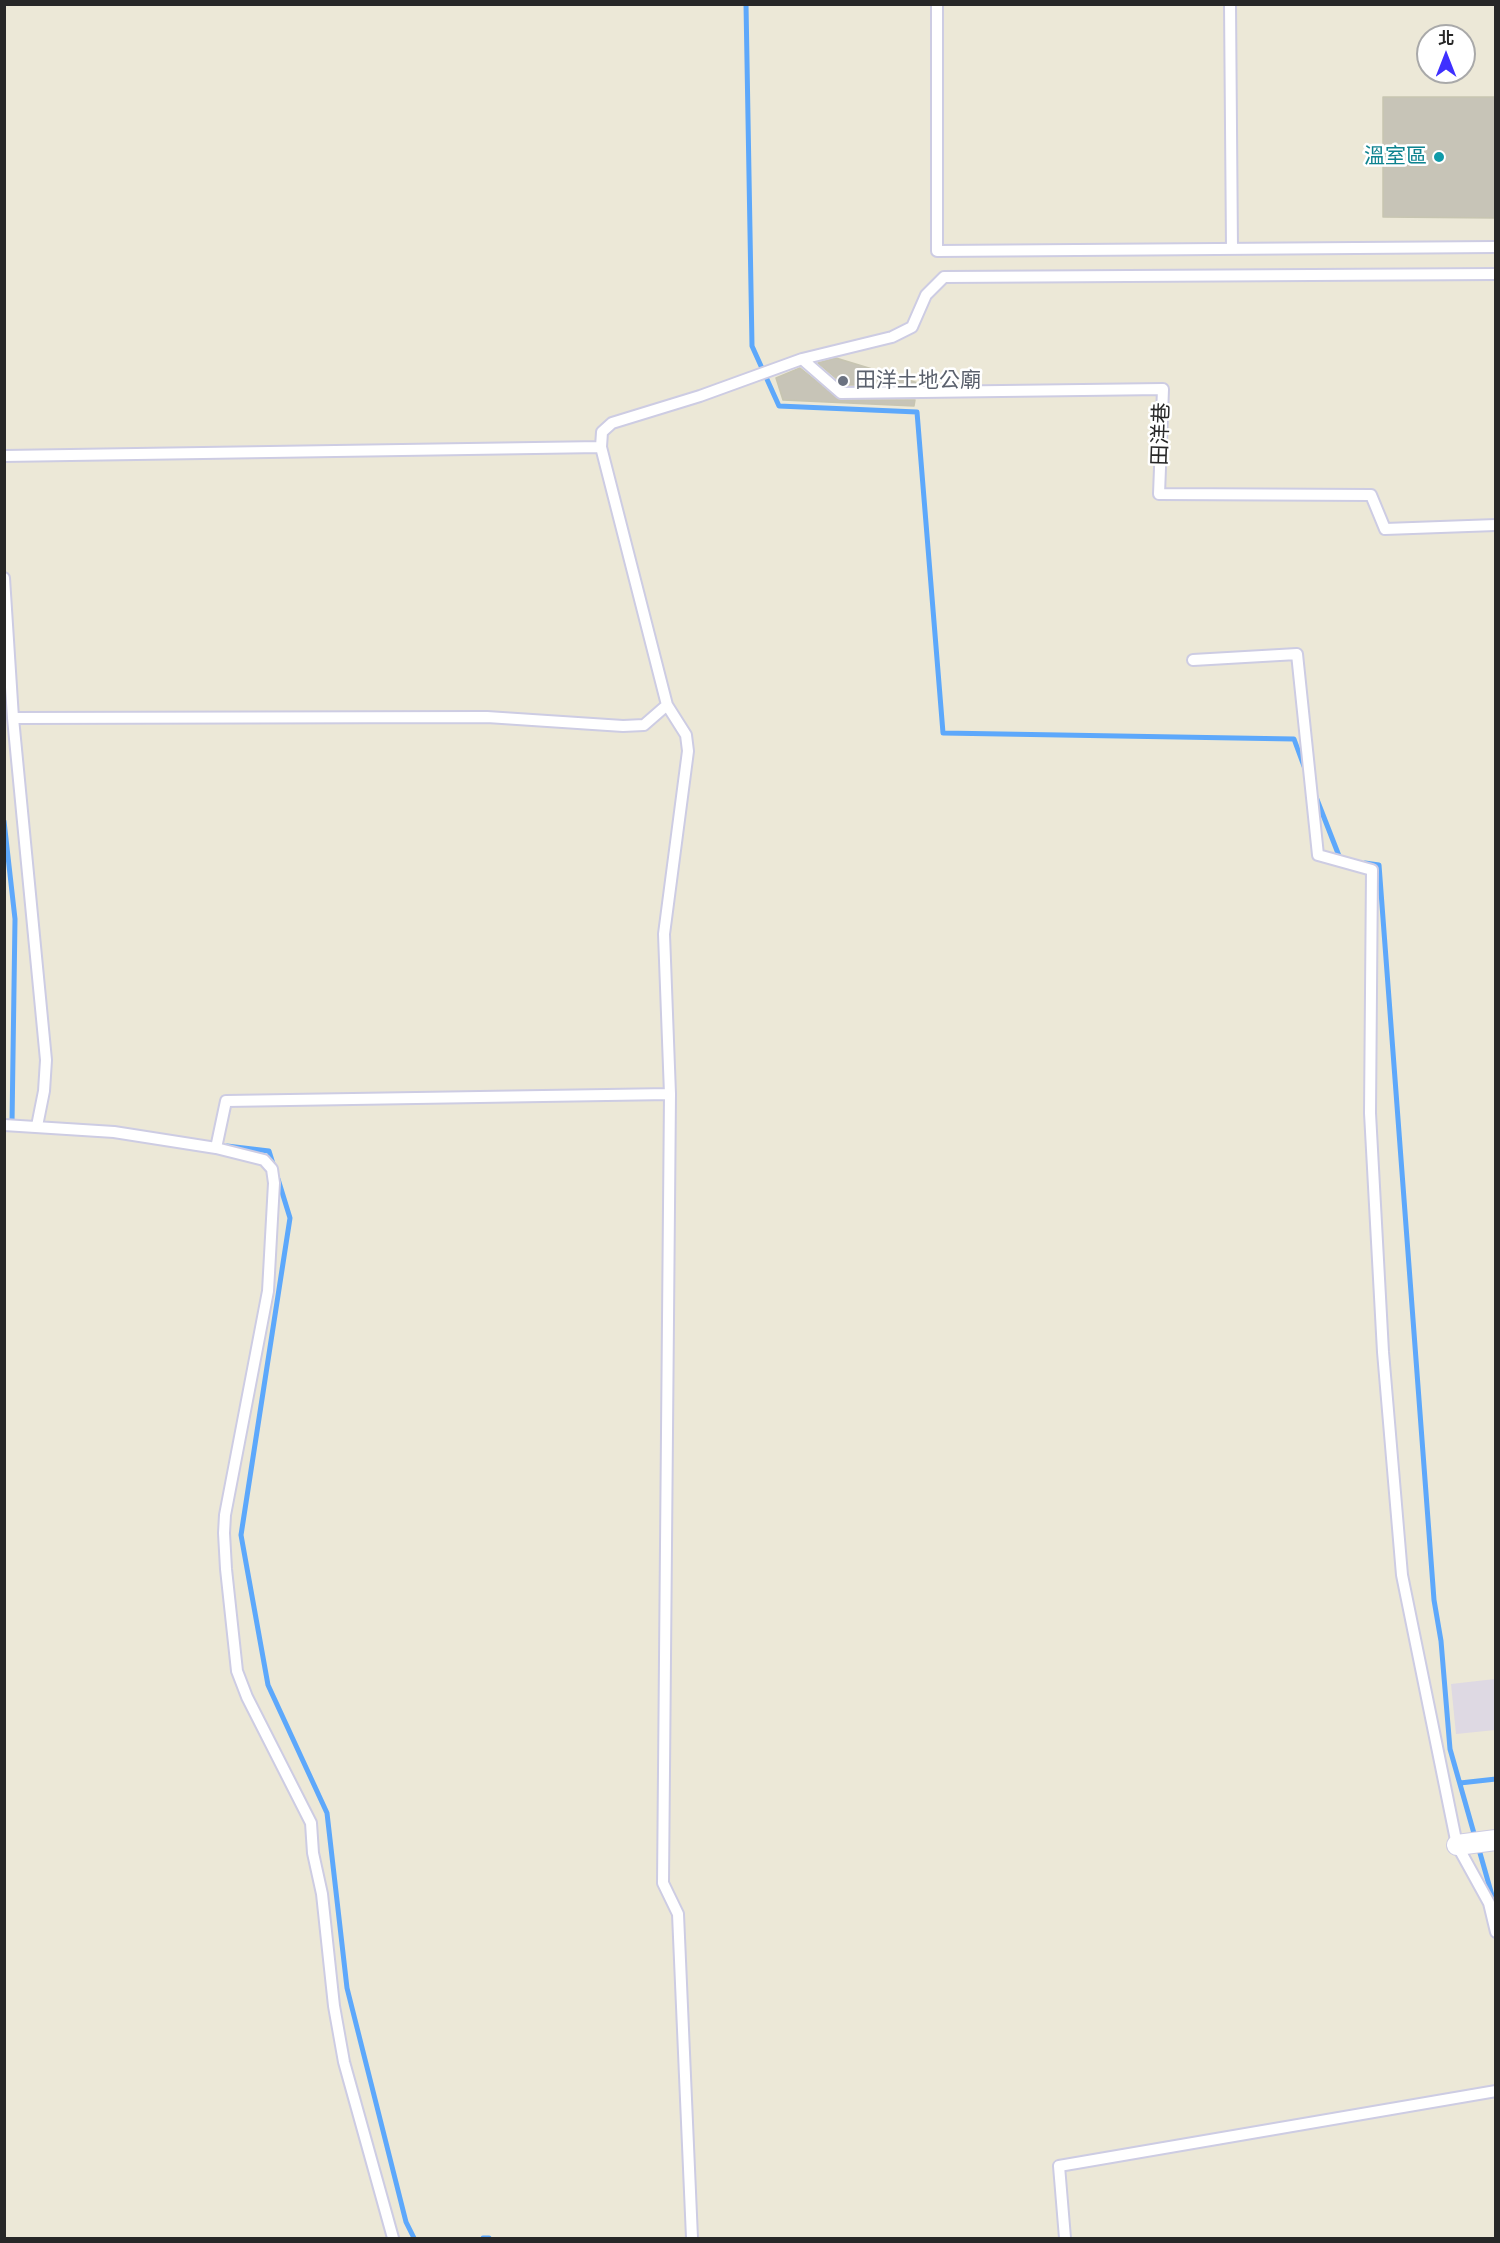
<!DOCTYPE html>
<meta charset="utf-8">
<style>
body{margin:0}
#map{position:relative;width:1500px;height:2243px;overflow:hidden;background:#ece8d7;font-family:Inter,"Noto Sans TC",sans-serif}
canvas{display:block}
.frame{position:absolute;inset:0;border:6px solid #272727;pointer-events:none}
.north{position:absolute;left:1416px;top:24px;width:60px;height:60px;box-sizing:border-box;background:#fff;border:2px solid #a9a9a9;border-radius:50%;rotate:0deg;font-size:16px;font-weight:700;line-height:24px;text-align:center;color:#272727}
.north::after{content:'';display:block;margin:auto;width:21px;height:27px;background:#3f30ff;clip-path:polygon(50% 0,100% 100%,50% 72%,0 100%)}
</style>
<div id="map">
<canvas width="1500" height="2243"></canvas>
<div class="frame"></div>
<div class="north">北</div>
</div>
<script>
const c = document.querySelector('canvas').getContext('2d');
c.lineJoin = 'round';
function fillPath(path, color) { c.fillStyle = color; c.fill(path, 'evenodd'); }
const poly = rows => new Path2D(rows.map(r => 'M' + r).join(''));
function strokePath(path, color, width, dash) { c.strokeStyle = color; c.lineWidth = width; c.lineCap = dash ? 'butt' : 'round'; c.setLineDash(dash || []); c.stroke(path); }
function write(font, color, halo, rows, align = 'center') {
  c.font = font + ' Inter,"Noto Sans TC",sans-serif'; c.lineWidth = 5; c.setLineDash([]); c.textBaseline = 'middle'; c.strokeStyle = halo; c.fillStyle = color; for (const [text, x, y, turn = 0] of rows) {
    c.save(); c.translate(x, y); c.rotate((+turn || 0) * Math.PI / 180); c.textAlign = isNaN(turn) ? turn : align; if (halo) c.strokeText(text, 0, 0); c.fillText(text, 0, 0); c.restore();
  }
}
const industrial = poly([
 [1495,1679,1495,1730,1456,1734,1451,1684]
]);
const stream = poly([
 [746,4,752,346,779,406,917,412,943,733,1294,739,1305,769],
 [1316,797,1341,861],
 [4,821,15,919,12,1124],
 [1365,863,1379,865,1434,1600,1441,1641,1450,1749,1475,1837],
 [227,1146,269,1151,274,1167],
 [278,1179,290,1218,241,1535,268,1685,327,1813,347,1988,406,2222,414,2238],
 [1460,1783,1496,1779],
 [1478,1846,1495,1906],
 [483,2238,489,2238]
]);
const building = poly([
 [1383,97,1496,97,1496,218,1383,217,1383,97],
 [836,358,918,383,918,385,844,385,818,363,836,358],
 [800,368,840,400,915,400,914,406,783,400,776,378,800,368]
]);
const lane = poly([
 [937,4,937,251,1496,247],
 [1230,4,1232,249],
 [802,359,841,393,1163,389,1159,494,1371,495,1385,529,1496,525],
 [601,447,667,705,686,735,688,751,664,934,670,1094,663,1883,678,1914,692,2238],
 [4,456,601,447,602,432,612,423,700,396,802,359,892,337,912,327,926,295,944,277,1496,274],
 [4,578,13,718,46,1060,44,1091,37,1126],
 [1193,660,1297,654,1318,855,1372,870,1370,1113,1383,1352,1402,1575,1457,1845,1489,1903,1496,1932],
 [13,718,487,717,623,726,644,725,667,705],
 [4,1125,114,1132,216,1148,264,1160,272,1169,274,1183,268,1291,225,1515,224,1533,226,1569,237,1671,247,1697,311,1823,313,1853,322,1894,334,2006,344,2062,393,2238],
 [216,1148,226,1101,670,1094],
 [1065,2238,1059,2166,1496,2091]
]);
const street = poly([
 [1457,1845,1496,1840]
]);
const markers = [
 [1439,157,6,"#0f9aa8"],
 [843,381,6,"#6b7280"]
];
const cultureNames = [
 ["溫室區",1427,157]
];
const worshipNames = [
 ["田洋土地公廟",855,381]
];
const streetNames = [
 ["田洋巷",1161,434,-88]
];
fillPath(industrial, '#ded9e3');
strokePath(stream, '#5da8fb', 5);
fillPath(building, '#c7c4b7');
strokePath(building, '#c7c5b1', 1.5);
strokePath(lane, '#cdcce3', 14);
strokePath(street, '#cdcce3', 22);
strokePath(lane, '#fff', 10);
strokePath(street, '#fff', 20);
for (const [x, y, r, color] of markers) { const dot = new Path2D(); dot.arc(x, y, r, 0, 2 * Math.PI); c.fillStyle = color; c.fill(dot); strokePath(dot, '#fff', 2); }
write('21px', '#0d838f', '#fff', cultureNames, 'right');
write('21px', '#5b616d', '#fff', worshipNames, 'left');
write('21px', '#272727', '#fff', streetNames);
</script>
